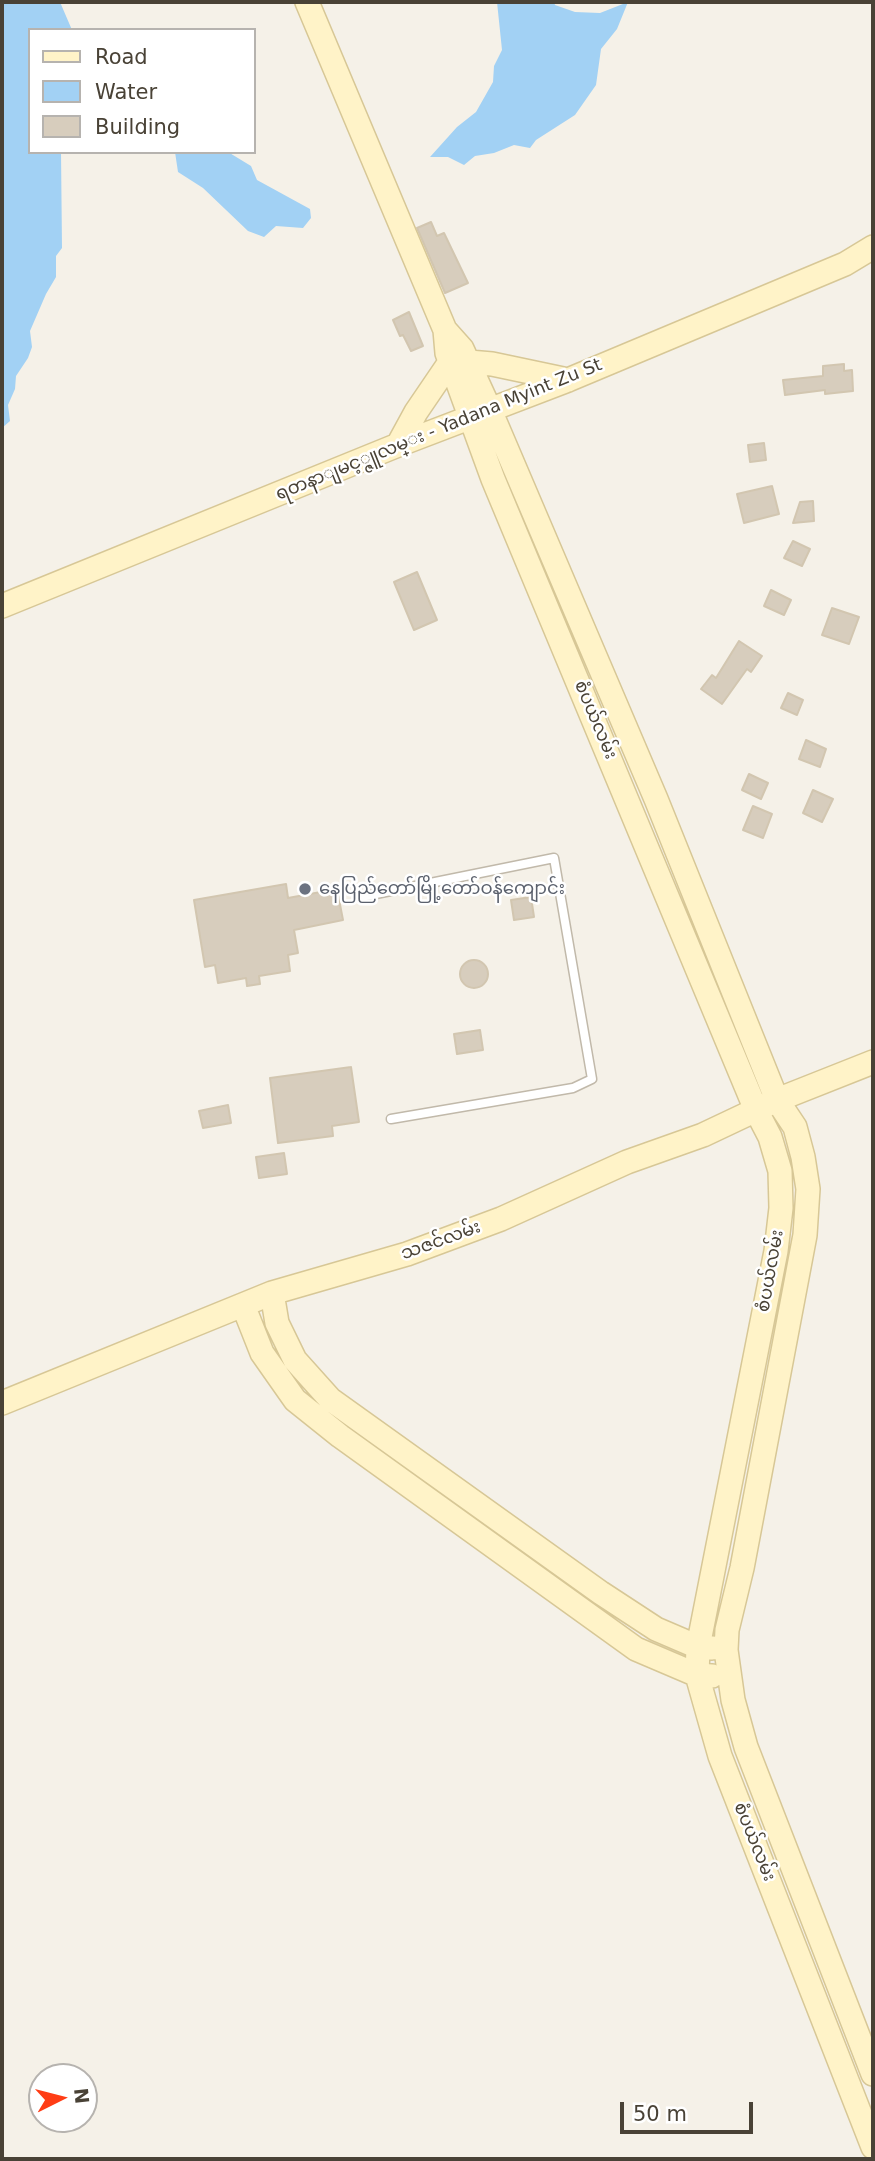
<!DOCTYPE html>
<meta charset="utf-8">
<style>
body{margin:0}
#map{position:relative;width:875px;height:2161px;overflow:hidden;background:#f5f1e8;font-family:"DejaVu Sans",sans-serif}
canvas{display:block}
.frame{position:absolute;inset:0;border:4px solid #494236;pointer-events:none}
.legend{position:absolute;left:28px;top:28px;width:228px;height:126px;box-sizing:border-box;background:#fff;border:2px solid #b6b3af;margin:0;padding:9px 12px;list-style:none;font-size:21px;color:#494236}
.legend li{display:flex;align-items:center;gap:14px;height:35px}
.legend b{width:35px;border:2px solid #b6b3af}
.north{position:absolute;left:28px;top:2063px;width:70px;height:70px;box-sizing:border-box;background:#fff;border:2px solid #b6b3af;border-radius:50%;rotate:84deg;font-size:19px;font-weight:700;line-height:28px;text-align:center;color:#494236}
.north::after{content:'';display:block;margin:auto;width:24px;height:32px;background:#ff3d15;clip-path:polygon(50% 0,100% 100%,50% 72%,0 100%)}
.scale{position:absolute;left:620px;top:2102px;width:133px;height:32px;box-sizing:border-box;border:4px solid #494236;border-top:0;padding-left:9px;font-size:21px;line-height:24px;white-space:nowrap;color:#494236;-webkit-text-stroke:5px #fff;paint-order:stroke}
</style>
<div id="map">
<canvas width="875" height="2161"></canvas>
<div class="frame"></div>
<ul class="legend">
<li><b style="height:9px;background:#fff3c8"></b>Road</li>
<li><b style="height:19px;background:#a2d1f4"></b>Water</li>
<li><b style="height:19px;background:#d7cdbd"></b>Building</li>
</ul>
<div class="north">N</div>
<div class="scale">50 m</div>
</div>
<script>
const c = document.querySelector('canvas').getContext('2d');
c.lineJoin = 'round';
function fillPath(path, color) { c.fillStyle = color; c.fill(path, 'evenodd'); }
const poly = rows => new Path2D(rows.map(r => 'M' + r).join(''));
function strokePath(path, color, width, dash) { c.strokeStyle = color; c.lineWidth = width; c.lineCap = dash ? 'butt' : 'round'; c.setLineDash(dash || []); c.stroke(path); }
function write(font, color, halo, rows, align = 'center') {
  c.font = font + ' "DejaVu Sans","Noto Sans Myanmar",sans-serif'; c.lineWidth = 5; c.setLineDash([]); c.textBaseline = 'middle'; c.strokeStyle = halo; c.fillStyle = color; for (const [text, x, y, turn = 0] of rows) {
    c.save(); c.translate(x, y); c.rotate((+turn || 0) * Math.PI / 180); c.textAlign = isNaN(turn) ? turn : align; if (halo) c.strokeText(text, 0, 0); c.fillText(text, 0, 0); c.restore();
  }
}
const water = poly([
 [2,2,60,2,72,30,30,30,30,152,61,152,62,248,56,256,56,277,46,294,30,331,32,347,28,358,16,376,15,389,8,405,10,421,2,428],
 [497,2,554,2,555,5,575,12,600,13,628,2,617,29,601,49,596,85,575,115,536,140,530,148,514,145,494,153,475,156,464,165,448,157,430,157,457,127,476,112,493,82,494,66,502,50],
 [175,152,228,152,251,166,257,180,310,209,311,218,303,228,276,226,264,237,248,231,203,188,178,172]
]);
const building = poly([
 [431,222,437,236,444,233,468,283,445,293,417,228,431,222],
 [409,312,423,346,411,351,403,335,400,336,393,320,409,312],
 [844,364,844,371,852,370,853,391,825,394,825,390,785,395,783,380,823,376,823,366,844,364],
 [764,443,766,460,750,462,748,445,764,443],
 [772,486,779,514,744,523,737,494,772,486],
 [813,501,814,521,793,523,800,502,813,501],
 [793,541,810,549,802,566,784,558,793,541],
 [417,572,437,620,414,630,394,582,417,572],
 [771,590,791,600,784,615,764,606,771,590],
 [832,608,859,617,849,644,822,635,832,608],
 [739,641,762,656,751,672,747,669,722,704,701,689,712,675,716,678,739,641],
 [788,693,803,700,797,715,781,708,788,693],
 [806,740,826,749,820,767,799,759,806,740],
 [749,774,768,783,761,799,742,790,749,774],
 [813,790,833,799,822,822,803,813,813,790],
 [753,806,772,814,763,838,743,830,753,806],
 [286,884,288,898,337,889,343,920,294,930,298,953,288,955,290,971,259,976,260,984,247,986,246,978,218,983,215,965,205,967,194,900,286,884],
 [531,897,534,917,514,920,511,900,531,897],
 '460 974a14 14 0 1 1 28 0a14 14 0 1 1-28 0Z',
 [480,1030,483,1050,457,1054,454,1034,480,1030],
 [351,1067,359,1122,332,1126,333,1136,278,1143,270,1078,351,1067],
 [228,1105,231,1123,203,1128,199,1111,228,1105],
 [284,1153,287,1174,259,1178,256,1157,284,1153]
]);
const lane = poly([
 [361,897,554,858,592,1079,573,1088,391,1119]
]);
const secondary = poly([
 [307,2,445,330,447,353,493,479,756,1110,770,1137,780,1171,781,1208,776,1251,698,1647,697,1675,720,1756,873,2147],
 [445,330,462,349,490,410,656,799,777,1100,795,1127,803,1157,808,1189,805,1235,742,1568,727,1630,726,1650,733,1700,746,1747,873,2074],
 [469,362,492,364,568,380],
 [398,445,416,412,450,362],
 [2,606,398,445,568,380,845,264,873,247],
 [272,1293,277,1323,295,1360,330,1399,601,1593,656,1629,698,1647,712,1648],
 [243,1305,262,1353,295,1400,340,1436,636,1649,697,1675,712,1676],
 [2,1403,272,1293,407,1254,501,1219,627,1162,703,1135,777,1100,873,1062]
]);
const markers = [
 [305,889,7,"#6b7280"]
];
const streetNames = [
 ["ရတနာျမင့္ဇူလမ္း - Yadana Myint Zu St",439,430,-22],
 ["စံပယ်လမ်း",595,720,67],
 ["သဇင်လမ်း",441,1241,-20],
 ["စံပယ်လမ်း",771,1271,-80],
 ["စံပယ်လမ်း",754,1842,68]
];
const worshipNames = [
 ["နေပြည်တော်မြို့တော်ဝန်ကျောင်း",319,889]
];
fillPath(water, '#a2d1f4');
fillPath(building, '#d7cdbd');
strokePath(building, '#d2c6b0', 2);
strokePath(lane, '#c1b9aa', 11);
strokePath(secondary, '#d7c796', 26);
strokePath(lane, '#fff', 8);
strokePath(secondary, '#fff3c8', 23);
for (const [x, y, r, color] of markers) { const dot = new Path2D(); dot.arc(x, y, r, 0, 2 * Math.PI); c.fillStyle = color; c.fill(dot); strokePath(dot, '#fff', 2.5); }
write('18px', '#494236', '#fff', streetNames);
write('18px', '#5b616d', '#fff', worshipNames, 'left');
</script>
